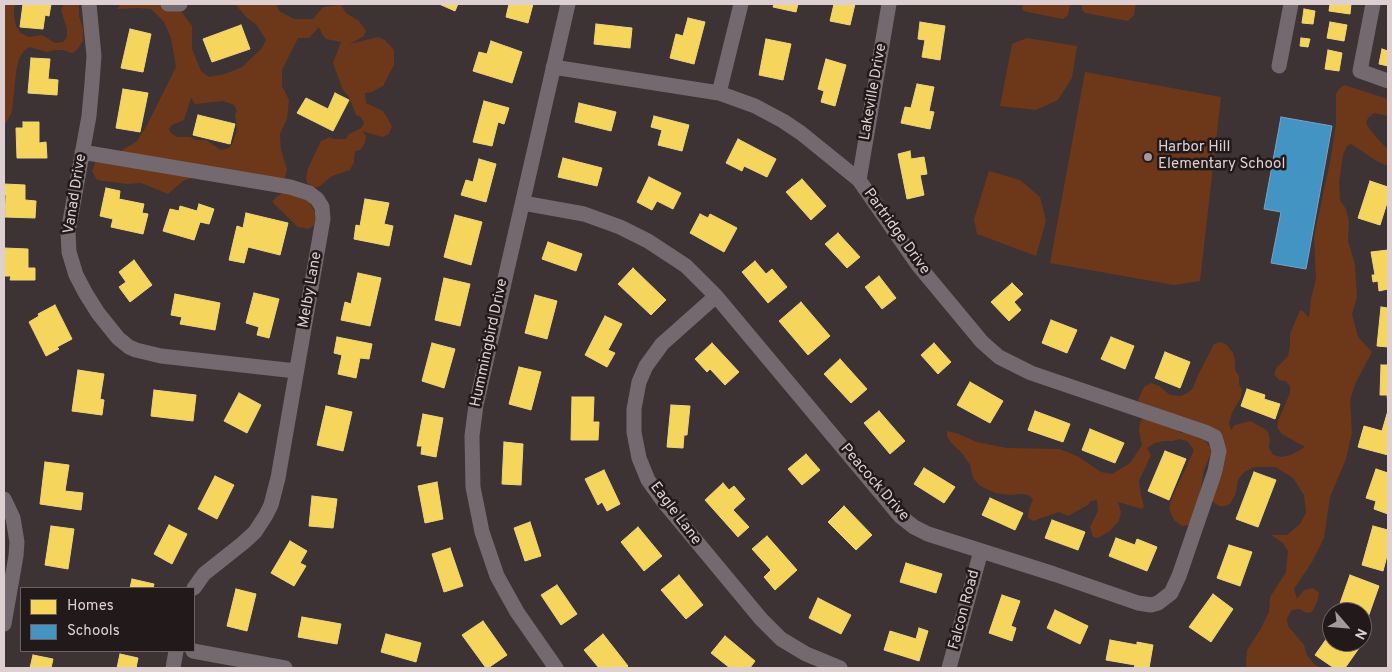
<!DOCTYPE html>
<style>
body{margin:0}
#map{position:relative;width:1392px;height:672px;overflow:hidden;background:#3d3234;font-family:Overpass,sans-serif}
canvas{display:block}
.frame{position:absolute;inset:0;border:5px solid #ded0d1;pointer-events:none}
.legend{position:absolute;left:20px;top:587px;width:175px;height:65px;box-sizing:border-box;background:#22191a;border:1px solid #6d6263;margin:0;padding:6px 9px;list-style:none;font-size:15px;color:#ded0d1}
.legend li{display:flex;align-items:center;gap:10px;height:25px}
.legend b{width:25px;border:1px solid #6d6263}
.north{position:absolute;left:1322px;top:602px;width:50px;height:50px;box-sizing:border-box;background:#22191a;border:1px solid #6d6263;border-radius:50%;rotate:117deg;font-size:14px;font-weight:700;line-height:20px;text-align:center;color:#ded0d1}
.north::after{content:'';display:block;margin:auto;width:18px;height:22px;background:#a6999a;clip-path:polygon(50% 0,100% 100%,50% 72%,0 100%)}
</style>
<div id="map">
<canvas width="1392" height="672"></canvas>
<div class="frame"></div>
<ul class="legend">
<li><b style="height:14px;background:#f6d55c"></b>Homes</li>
<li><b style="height:14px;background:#4393c3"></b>Schools</li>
</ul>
<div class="north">N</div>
</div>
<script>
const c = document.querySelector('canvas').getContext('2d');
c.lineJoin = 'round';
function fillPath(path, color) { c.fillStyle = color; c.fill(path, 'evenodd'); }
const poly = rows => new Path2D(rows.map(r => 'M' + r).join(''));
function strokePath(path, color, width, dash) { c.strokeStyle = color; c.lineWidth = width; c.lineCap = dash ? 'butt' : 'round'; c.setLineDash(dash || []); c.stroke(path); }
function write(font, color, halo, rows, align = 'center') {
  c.font = font + ' Overpass,sans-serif'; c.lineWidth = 5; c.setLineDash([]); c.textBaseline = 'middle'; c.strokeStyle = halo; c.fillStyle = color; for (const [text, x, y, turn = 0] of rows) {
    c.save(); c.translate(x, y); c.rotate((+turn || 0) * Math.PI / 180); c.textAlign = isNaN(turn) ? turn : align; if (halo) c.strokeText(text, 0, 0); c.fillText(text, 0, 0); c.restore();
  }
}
const green = poly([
 [4,4,16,4,14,8,14,17,16,26,21,33,29,37,42,35,55,43,63,42,67,37,67,29,61,10,64,4,79,4,79,16,83,29,83,41,77,50,72,53,63,50,54,50,47,52,29,47,23,52,19,59,16,72,12,112,4,126],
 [121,4,176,4,192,26,192,49,201,71,209,77,225,74,242,67,262,48,266,40,256,24,247,18,235,4,276,4,279,11,294,19,313,19,323,7,341,5,346,13,359,21,366,31,364,36,350,44,378,37,385,40,394,50,394,65,383,86,372,92,365,93,366,103,383,111,392,126,389,134,382,137,362,131,366,136,365,143,360,150,355,151,354,162,350,170,332,176,320,186,314,188,307,183,306,178,308,168,321,141,330,137,333,139,346,139,349,134,361,128,364,123,361,117,356,115,349,97,343,90,333,63,341,42,326,39,322,34,319,27,309,38,298,38,282,70,282,86,289,100,287,119,280,134,281,150,287,169,284,181,218,169,183,181,168,194,141,183,127,184,97,180,92,171,96,160,118,153,137,141,147,125,176,67,171,38,164,22,151,9,137,8,117,9],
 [191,98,195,104,223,101,234,105,237,111,235,115,237,129,233,142,229,148,221,150,206,140,196,140,190,137,177,137,171,133,169,129,172,125,184,120],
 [1022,4,1069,4,1070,5,1068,15,1063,19,1023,11],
 [1082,4,1136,4,1134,15,1128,21,1085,13,1082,10],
 [1027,38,1077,46,1072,78,1058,100,1036,110,1000,106,1012,44],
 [1085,72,1221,97,1200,281,1174,285,1050,263],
 [1344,85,1388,99,1388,116,1374,113,1368,118,1366,123,1371,131,1388,150,1388,166,1378,162,1351,144,1347,146,1343,155,1339,182,1340,200,1346,209,1349,222,1348,241,1355,265,1357,297,1352,314,1358,337,1372,352,1356,382,1350,400,1352,433,1346,459,1330,497,1324,538,1312,562,1294,589,1297,599,1304,590,1313,588,1319,593,1317,602,1312,612,1307,613,1299,609,1292,610,1287,618,1288,626,1304,645,1307,655,1314,664,1320,668,1246,668,1247,650,1260,630,1269,612,1270,597,1286,572,1288,551,1283,543,1271,535,1287,535,1300,524,1306,513,1304,495,1293,478,1275,467,1255,467,1244,472,1238,480,1236,493,1230,504,1225,506,1219,506,1213,502,1212,495,1222,475,1226,455,1212,439,1178,427,1178,431,1181,433,1185,433,1202,437,1210,447,1211,453,1204,470,1195,520,1192,525,1182,526,1174,520,1169,509,1171,500,1194,450,1187,441,1179,439,1173,441,1164,441,1155,443,1147,448,1151,455,1139,481,1141,495,1144,507,1142,509,1118,502,1121,512,1119,521,1110,531,1098,538,1093,537,1090,527,1098,511,1097,500,1091,501,1088,505,1068,516,1059,512,1033,521,1028,518,1029,509,1033,499,1028,495,1022,494,1010,495,995,493,979,485,973,478,970,465,962,453,951,443,947,436,947,431,956,433,977,442,1007,448,1060,449,1079,457,1101,472,1112,474,1130,463,1142,445,1139,430,1140,423,1143,417,1142,408,1138,400,1144,387,1151,383,1159,386,1170,395,1181,396,1189,392,1193,388,1198,375,1214,344,1221,342,1227,345,1233,353,1235,360,1235,370,1239,376,1239,384,1242,390,1241,397,1232,413,1229,423,1231,430,1235,425,1250,421,1265,429,1268,432,1270,439,1269,448,1273,455,1281,457,1291,455,1305,447,1282,434,1277,428,1278,421,1290,393,1290,386,1285,381,1279,380,1274,374,1277,367,1288,356,1290,345,1290,334,1300,310,1304,312,1309,318,1311,299,1316,279,1314,237,1331,157,1336,123,1336,94,1339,89],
 [989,171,1020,180,1040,197,1046,221,1036,256,977,234,974,219],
 [288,190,309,201,316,215,314,225,309,229,298,227,272,202,276,197]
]);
const homes = poly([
 [23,4,51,4,49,16,45,15,43,29,20,27,23,4],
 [439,4,458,4,455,11,439,4],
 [509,4,533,4,528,23,506,17,509,4],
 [774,4,798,4,796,12,773,7,774,4],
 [834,4,855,4,850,25,830,21,834,4],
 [1330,4,1351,4,1350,14,1329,11,1330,4],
 [1304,9,1315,11,1313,24,1302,23,1304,9],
 [688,18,705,22,694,64,670,58,676,34,683,36,688,18],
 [920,22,945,26,940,60,922,57,925,40,918,39,920,22],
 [1330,22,1347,25,1344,41,1327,38,1330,22],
 [596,24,632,28,630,48,594,44,596,24],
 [241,25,250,49,212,62,203,39,241,25],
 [130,29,151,34,143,72,121,68,130,29],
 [1301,38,1310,39,1308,47,1300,46,1301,38],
 [766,39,791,44,783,80,759,75,766,39],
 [491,41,522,52,512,83,473,71,479,52,487,54,491,41],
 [1382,49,1388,51,1388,66,1379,64,1382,49],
 [1328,50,1342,53,1339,71,1325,69,1328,50],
 [31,58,50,59,48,79,58,80,57,95,28,93,31,58],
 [826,59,846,65,835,106,821,102,824,91,818,89,826,59],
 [917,84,934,87,929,111,934,112,930,129,901,123,905,107,911,108,917,84],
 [123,89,148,93,140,132,116,128,123,89],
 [335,93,349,100,333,131,297,113,306,98,328,109,335,93],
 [484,101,509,108,504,124,498,122,492,146,473,142,484,101],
 [579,103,616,112,611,131,575,122,579,103],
 [198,115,235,124,230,144,193,135,198,115],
 [654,116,689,125,682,151,658,145,662,130,651,127,654,116],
 [23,122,39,122,39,143,46,142,47,158,17,158,16,128,23,128,23,122],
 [738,139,776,159,767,177,744,166,742,171,726,163,738,139],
 [910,151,911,159,924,157,927,174,920,175,924,195,907,199,898,154,910,151],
 [563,158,602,168,597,186,558,177,563,158],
 [479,159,496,164,486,202,461,195,466,180,473,182,479,159],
 [649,177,681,193,673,209,657,201,652,210,637,202,649,177],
 [802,179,826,206,811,220,786,192,802,179],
 [1370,181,1388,187,1388,200,1380,225,1358,218,1370,181],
 [4,184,25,185,25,200,36,201,35,218,5,217,6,195,4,195,4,184],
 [106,188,120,191,119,199,144,204,142,213,148,214,143,234,111,227,113,219,100,216,106,188],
 [365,199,389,203,384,224,393,226,389,246,354,239,356,225,360,226,365,199],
 [199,204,214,209,209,224,200,222,194,240,163,231,170,209,179,211,180,206,197,211,199,204],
 [246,213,288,223,280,255,248,247,244,263,229,260,237,226,243,228,246,213],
 [700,214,708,218,710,214,737,228,724,252,690,233,700,214],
 [455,215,482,222,471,265,444,257,455,215],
 [838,233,860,257,847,268,825,244,838,233],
 [548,242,582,254,576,271,542,259,548,242],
 [4,248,28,249,28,268,35,268,35,280,10,280,11,276,4,276,4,248],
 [1388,250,1388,289,1379,291,1378,281,1373,282,1372,275,1375,275,1371,252,1388,250],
 [134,260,152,285,130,302,119,287,126,282,119,272,134,260],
 [755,261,766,274,772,269,787,287,768,303,742,272,755,261],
 [633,268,666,300,651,315,618,284,633,268],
 [358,273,381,278,370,326,341,320,345,302,351,304,358,273],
 [879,276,896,298,882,309,865,287,879,276],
 [444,278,470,284,460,326,435,320,444,278],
 [1012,283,1023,294,1014,302,1021,310,1009,321,991,302,1012,283],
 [254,293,279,299,269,338,257,335,259,327,246,323,254,293],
 [175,294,220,303,215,330,180,324,182,317,171,315,175,294],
 [535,295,557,301,547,339,525,333,535,295],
 [801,302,830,336,808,355,779,321,801,302],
 [55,305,72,339,57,347,59,349,46,356,29,322,39,316,38,314,55,305],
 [1381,307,1388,308,1388,347,1377,346,1381,307],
 [605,316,622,324,608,350,615,353,607,367,585,355,605,316],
 [1051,320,1077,330,1067,353,1042,343,1051,320],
 [337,337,372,344,369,359,360,358,356,378,338,374,342,355,334,353,337,337],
 [1111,337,1134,346,1125,369,1101,359,1111,337],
 [432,343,455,349,444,388,422,381,432,343],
 [712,343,739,372,725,385,710,369,707,372,695,359,712,343],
 [934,343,951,362,938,374,921,355,934,343],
 [1165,352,1190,362,1180,388,1155,378,1165,352],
 [840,359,867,389,851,403,824,374,840,359],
 [1381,365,1388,365,1388,404,1387,395,1380,395,1381,365],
 [519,367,541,372,531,410,509,404,519,367],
 [78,370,104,374,100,399,104,400,102,415,72,411,78,370],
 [970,382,1003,401,990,423,957,405,970,382],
 [1247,389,1265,395,1264,399,1280,404,1275,419,1241,406,1247,389],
 [154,390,196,395,193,421,151,416,154,390],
 [239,393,261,405,247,433,224,421,239,393],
 [572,397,594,397,593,422,599,422,598,440,571,440,572,397],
 [671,405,690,406,687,435,684,435,683,448,667,447,671,405],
 [326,406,352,412,343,451,317,445,326,406],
 [879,411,905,441,890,454,864,423,879,411],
 [1035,411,1070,424,1063,442,1028,430,1035,411],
 [423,414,443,418,436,457,421,454,422,446,417,446,423,414],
 [1387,414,1388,414,1388,455,1358,447,1364,426,1382,431,1387,414],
 [1090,429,1124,443,1115,463,1082,450,1090,429],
 [504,442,523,444,521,485,502,484,504,442],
 [1165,451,1186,459,1169,500,1148,491,1165,451],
 [806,454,820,470,802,485,788,469,806,454],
 [45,462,69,465,65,491,83,493,81,510,40,504,45,462],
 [924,468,955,487,944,503,914,484,924,468],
 [1376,469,1388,473,1388,514,1374,509,1376,501,1366,498,1376,469],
 [604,470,620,504,607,511,602,502,598,505,585,479,604,470],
 [1254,472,1276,480,1258,527,1236,519,1254,472],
 [215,476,234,485,217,519,198,509,215,476],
 [437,482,443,519,425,523,418,486,437,482],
 [723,483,729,490,734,486,745,499,733,510,749,527,738,537,705,500,723,483],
 [312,496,337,499,333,528,309,526,312,496],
 [990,498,1023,513,1015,530,982,515,990,498],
 [844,506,872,535,856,550,828,522,844,506],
 [1052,520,1085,532,1078,550,1045,538,1052,520],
 [530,522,541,556,525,561,514,528,530,522],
 [169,525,187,534,172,564,154,554,169,525],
 [51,526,74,529,68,569,45,565,51,526],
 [1373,526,1388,530,1388,552,1383,571,1362,565,1373,526],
 [638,527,662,556,644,571,621,542,638,527],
 [767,536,797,570,775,590,764,577,771,570,752,549,767,536],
 [1116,538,1135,545,1137,539,1157,547,1147,571,1109,556,1116,538],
 [290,541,307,551,300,563,306,566,294,586,271,573,290,541],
 [1229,545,1252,552,1240,586,1217,578,1229,545],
 [450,548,463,586,444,592,432,554,450,548],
 [906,563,942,574,936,593,900,582,906,563],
 [679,575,703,605,686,619,661,590,679,575],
 [1350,575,1379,586,1366,623,1362,622,1362,612,1337,612,1350,575],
 [132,579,154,584,153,588,130,588,132,579],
 [557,585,577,614,561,625,541,595,557,585],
 [236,589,256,594,247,631,227,626,236,589],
 [1213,594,1233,609,1211,642,1189,627,1213,594],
 [1002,595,1020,601,1011,626,1016,628,1012,641,989,633,1002,595],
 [818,598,851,615,841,634,809,618,818,598],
 [1055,610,1088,626,1080,644,1047,628,1055,610],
 [302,617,341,624,337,644,298,637,302,617],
 [483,621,507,655,488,668,486,668,462,635,483,621],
 [919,628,928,631,919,661,884,650,890,631,916,639,919,628],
 [1332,631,1332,642,1362,642,1362,640,1364,641,1345,668,1334,668,1315,655,1332,631],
 [386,634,421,643,416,662,381,652,386,634],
 [603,634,628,666,626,668,599,668,584,650,603,634],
 [725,636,755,661,750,668,730,668,711,653,725,636],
 [1110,640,1137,645,1137,642,1153,645,1149,668,1134,668,1135,665,1106,660,1110,640],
 [120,654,138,658,136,668,117,668,120,654],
 [33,655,53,659,51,668,30,668,33,655]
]);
const schools = poly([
 [1281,117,1332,126,1306,269,1271,263,1281,212,1264,209,1281,117]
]);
const minor = poly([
 [89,4,94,56,92,83,89,116,68,232,69,252,76,275,86,294,98,313,118,338,129,347,136,350,161,356,296,371],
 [168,4,180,4],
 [1373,4,1360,71,1388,81],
 [1279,66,1291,4],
 [719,93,741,4],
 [82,152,290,187,309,193,317,199,322,207,323,219,278,478,271,505,266,515,255,532,243,543,204,574,194,588],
 [859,180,889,4],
 [523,203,584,214,620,227,648,241,686,266,716,296,900,516,914,527,928,534,1054,574,1138,603,1151,605,1158,603,1171,593,1179,576,1215,471,1219,451,1215,437,1205,432,1031,373,999,357,982,342,918,265,859,180,801,133,783,121,755,106,719,93,553,67],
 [716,296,662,344,646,366,639,382,634,409,634,432,639,458,648,480,663,501,761,619,781,639,806,654,840,668],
 [4,499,13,518,17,542,16,556,4,624],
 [193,651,285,668],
 [173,668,176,651],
 [556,668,517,612,497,576,482,532,473,487,472,436,476,405,568,4],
 [949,668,981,551]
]);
const markers = [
 [1148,157,5,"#a6999a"]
];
const streetNames = [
 ["Lakeville Drive",874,92,-80],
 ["Vanad Drive",76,194,-81],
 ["Partridge Drive",896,232,54],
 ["Melby Lane",311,290,-80],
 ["Hummingbird Drive",490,343,-78],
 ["Peacock Drive",874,483,49],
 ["Eagle Lane",675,514,53],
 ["Falcon Road",965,610,-75]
];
const poiNames = [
 ["Harbor Hill",1158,148],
 ["Elementary School",1158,165]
];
fillPath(green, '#6c3819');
fillPath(homes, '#f6d55c');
strokePath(homes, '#efd47f', 1);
fillPath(schools, '#4393c3');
strokePath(schools, '#72a5c7', 1);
strokePath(minor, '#74696e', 15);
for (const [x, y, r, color] of markers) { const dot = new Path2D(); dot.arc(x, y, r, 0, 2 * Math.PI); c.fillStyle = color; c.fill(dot); strokePath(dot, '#22191a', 2); }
write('15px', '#ded0d1', '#22191a', streetNames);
write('15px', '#ded0d1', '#22191a', poiNames, 'left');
</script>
